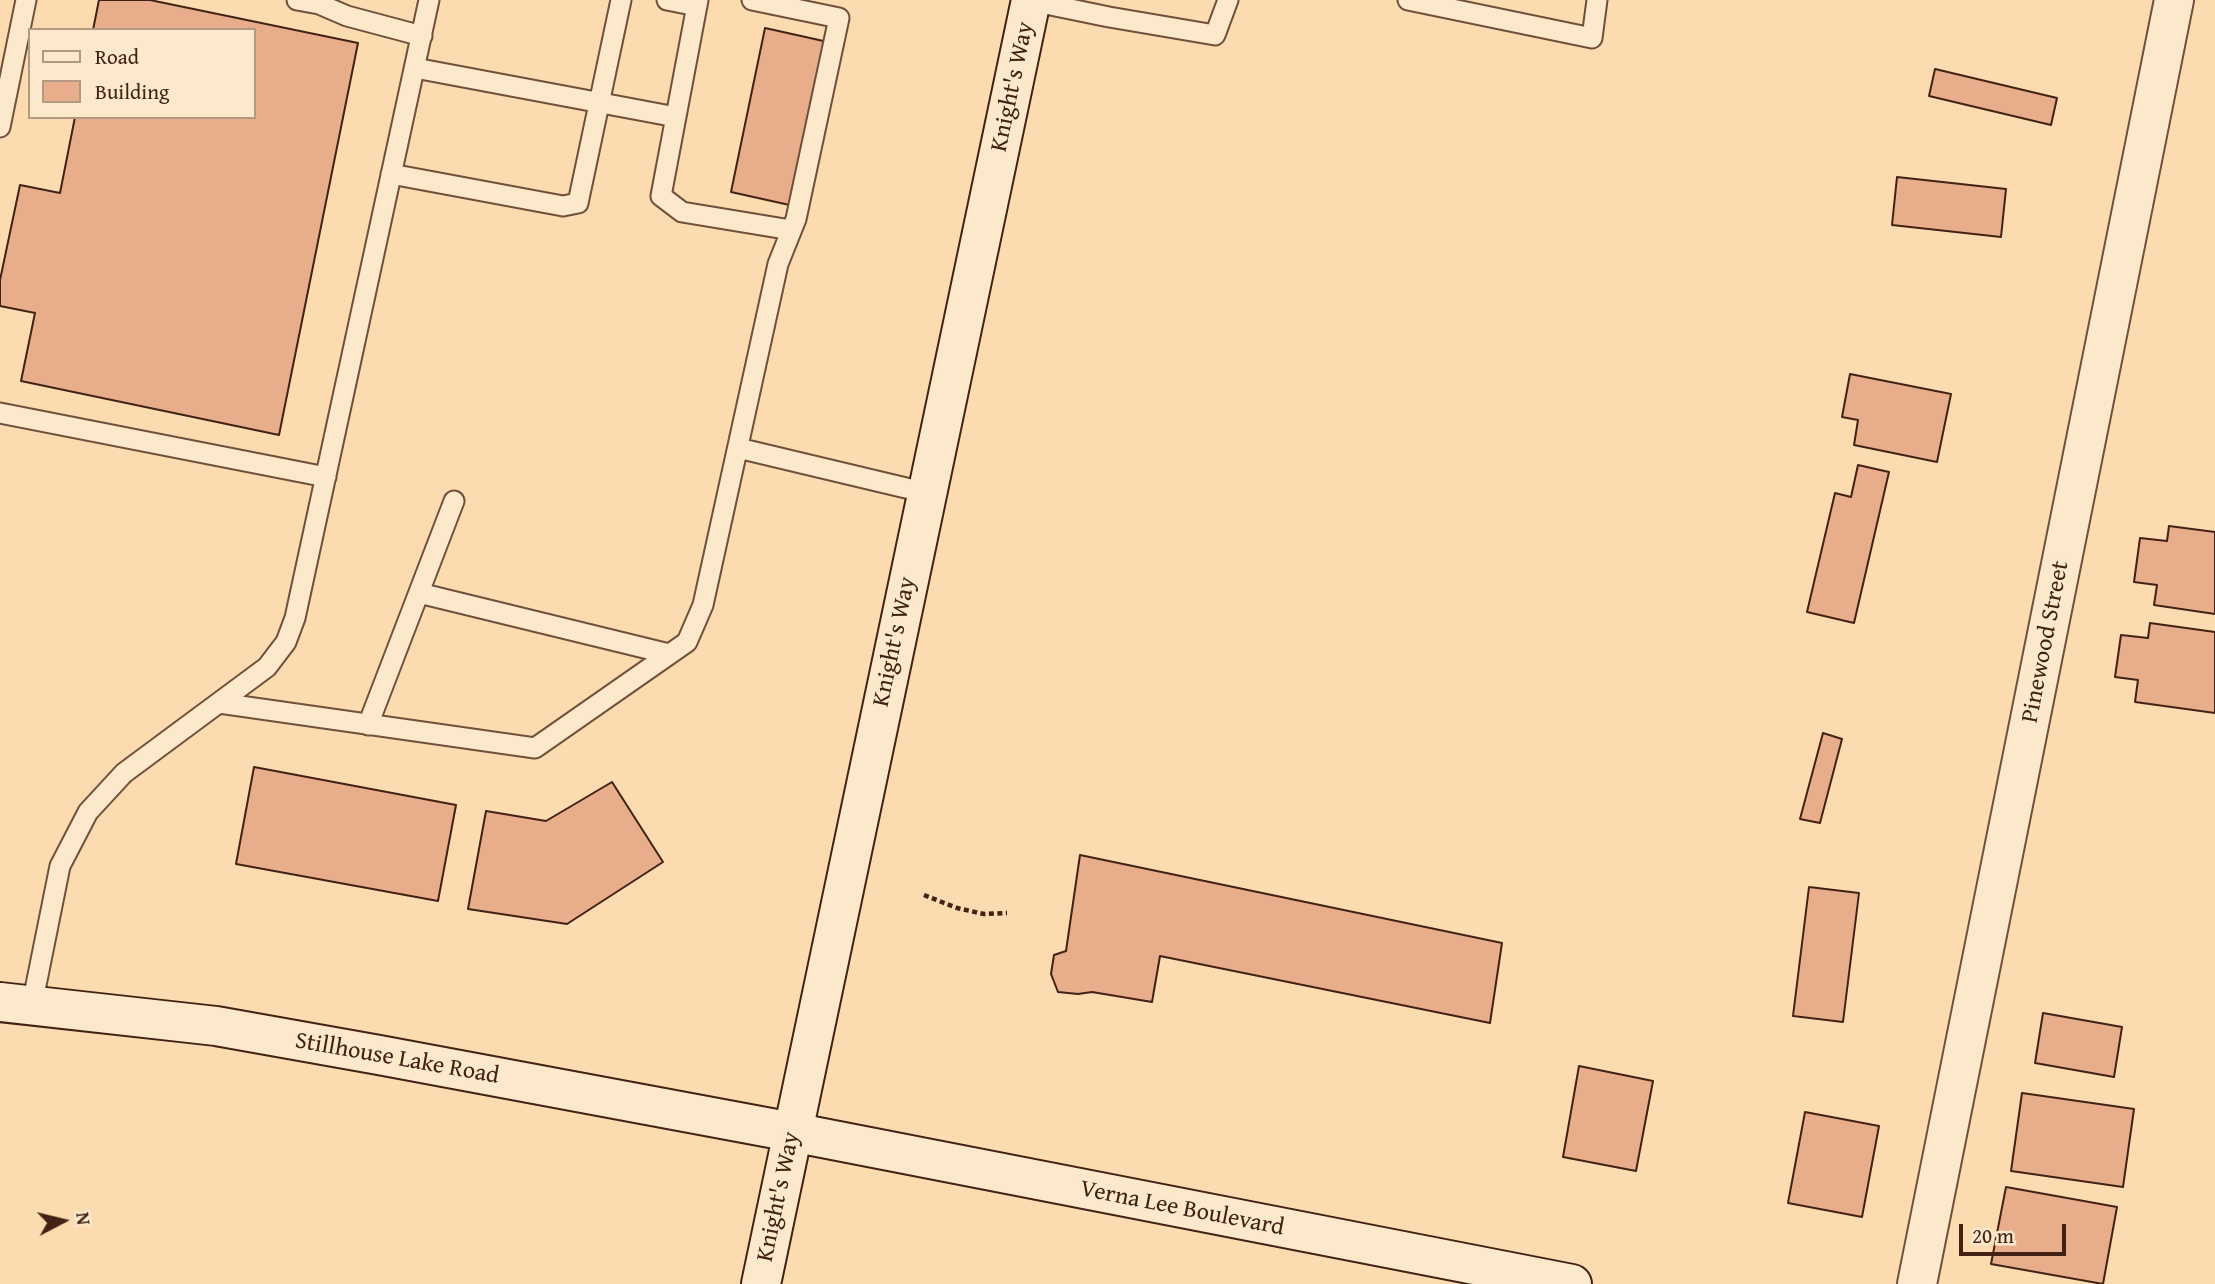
<!DOCTYPE html>
<style>
body{margin:0}
#map{position:relative;width:2215px;height:1284px;overflow:hidden;background:#fbdbaf;font-family:"Gentium Book Plus",serif}
canvas{display:block}
.legend{position:absolute;left:28px;top:28px;width:228px;height:91px;box-sizing:border-box;background:#fce8cb;border:2px solid #b29982;margin:0;padding:9px 12px;list-style:none;font-size:21px;color:#422214}
.legend li{display:flex;align-items:center;gap:14px;height:35px}
.legend b{width:35px;border:2px solid #b29982}
.north{position:absolute;left:28px;top:1186px;width:70px;height:70px;-webkit-text-stroke:5px #fce8cb;paint-order:stroke;rotate:83deg;font-size:19px;font-weight:700;line-height:28px;text-align:center;color:#422214}
.north::after{content:'';display:block;margin:auto;width:24px;height:32px;background:#422214;clip-path:polygon(50% 0,100% 100%,50% 72%,0 100%)}
.scale{position:absolute;left:1959px;top:1224px;width:107px;height:32px;box-sizing:border-box;border:4px solid #422214;border-top:0;padding-left:9px;font-size:21px;line-height:24px;white-space:nowrap;color:#422214;-webkit-text-stroke:5px #fce8cb;paint-order:stroke}
</style>
<div id="map">
<canvas width="2215" height="1284"></canvas>
<ul class="legend">
<li><b style="height:9px;background:#fce8cb"></b>Road</li>
<li><b style="height:19px;background:#e8ad8b"></b>Building</li>
</ul>
<div class="north">N</div>
<div class="scale">20 m</div>
</div>
<script>
const c = document.querySelector('canvas').getContext('2d');
c.lineJoin = 'round';
function fillPath(path, color) { c.fillStyle = color; c.fill(path, 'evenodd'); }
const poly = rows => new Path2D(rows.map(r => 'M' + r).join(''));
function strokePath(path, color, width, dash) { c.strokeStyle = color; c.lineWidth = width; c.lineCap = dash ? 'butt' : 'round'; c.setLineDash(dash || []); c.stroke(path); }
function write(font, color, halo, rows, align = 'center') {
  c.font = font + ' "Gentium Book Plus",serif'; c.lineWidth = 7; c.setLineDash([]); c.textBaseline = 'middle'; c.strokeStyle = halo; c.fillStyle = color; for (const [text, x, y, turn = 0] of rows) {
    c.save(); c.translate(x, y); c.rotate((+turn || 0) * Math.PI / 180); c.textAlign = isNaN(turn) ? turn : align; if (halo) c.strokeText(text, 0, 0); c.fillText(text, 0, 0); c.restore();
  }
}
const building = poly([
 [99,0,150,0,358,43,279,435,21,381,35,313,0,306,0,280,20,185,60,193,75,117,254,117,254,30,93,30,99,0],
 [765,28,828,42,794,206,731,192,765,28],
 [1935,69,2057,98,2051,125,1929,96,1935,69],
 [1897,177,2006,189,2001,237,1892,225,1897,177],
 [1850,374,1951,394,1937,462,1854,445,1858,420,1842,417,1850,374],
 [1858,465,1889,472,1854,623,1807,612,1835,493,1851,497,1858,465],
 [2169,526,2215,532,2215,614,2154,605,2157,585,2134,582,2140,538,2167,541,2169,526],
 [2150,623,2215,632,2215,713,2135,702,2138,680,2115,677,2121,635,2148,638,2150,623],
 [1823,733,1842,739,1820,823,1800,819,1823,733],
 [254,767,456,805,438,901,236,864,254,767],
 [612,782,663,862,567,924,468,909,486,811,546,821,612,782],
 [1080,855,1502,943,1490,1023,1160,956,1152,1002,1092,992,1078,994,1058,992,1051,974,1054,955,1066,951,1080,855],
 [1809,887,1859,893,1843,1022,1793,1016,1809,887],
 [2043,1013,2122,1027,2114,1077,2035,1063,2043,1013],
 [1579,1066,1653,1081,1636,1171,1563,1157,1579,1066],
 [2022,1093,2134,1109,2123,1187,2011,1171,2022,1093],
 [1805,1112,1879,1126,1862,1217,1788,1203,1805,1112],
 [2006,1187,2117,1207,2103,1284,1991,1264,2006,1187]
]);
const path = poly([
 [924,895,957,908,984,914,1007,913]
]);
const lane = poly([
 [297,0,319,4,347,16,422,36],
 [667,0,697,6],
 [698,0,661,196,682,212,791,230],
 [1408,0,1592,38,1597,0],
 [1031,1,1109,17,1215,35,1228,0],
 [415,68,676,117],
 [0,127,26,0],
 [391,174,563,206,578,203,621,0],
 [0,413,326,477],
 [738,448,927,493],
 [419,593,669,654],
 [219,703,535,748,687,642,703,605,778,264,796,219,839,18,752,0],
 [368,725,454,501],
 [32,1005,60,866,88,812,124,773,267,667,286,642,295,618,429,0]
]);
const street = poly([
 [1917,1284,2174,0]
]);
const secondary = poly([
 [0,1002,216,1026,379,1055,792,1132,1572,1284],
 [761,1284,1031,0]
]);
const streetNames = [
 ["Knight's Way",1013,87,-78],
 ["Knight's Way",895,642,-78],
 ["Pinewood Street",2046,642,-79],
 ["Stillhouse Lake Road",397,1059,10],
 ["Knight's Way",779,1197,-78],
 ["Verna Lee Boulevard",1182,1209,11]
];
fillPath(building, '#e8ad8b');
strokePath(building, '#422214', 2);
strokePath(lane, '#70503b', 23);
strokePath(street, '#70503b', 42);
strokePath(secondary, '#422214', 42);
strokePath(path, '#422214', 4.5, [5, 3.5]);
strokePath(lane, '#fce8cb', 19);
strokePath(street, '#fce8cb', 38);
strokePath(secondary, '#fce8cb', 38);
write('24px', '#422214', '#fce8cb', streetNames);
</script>
